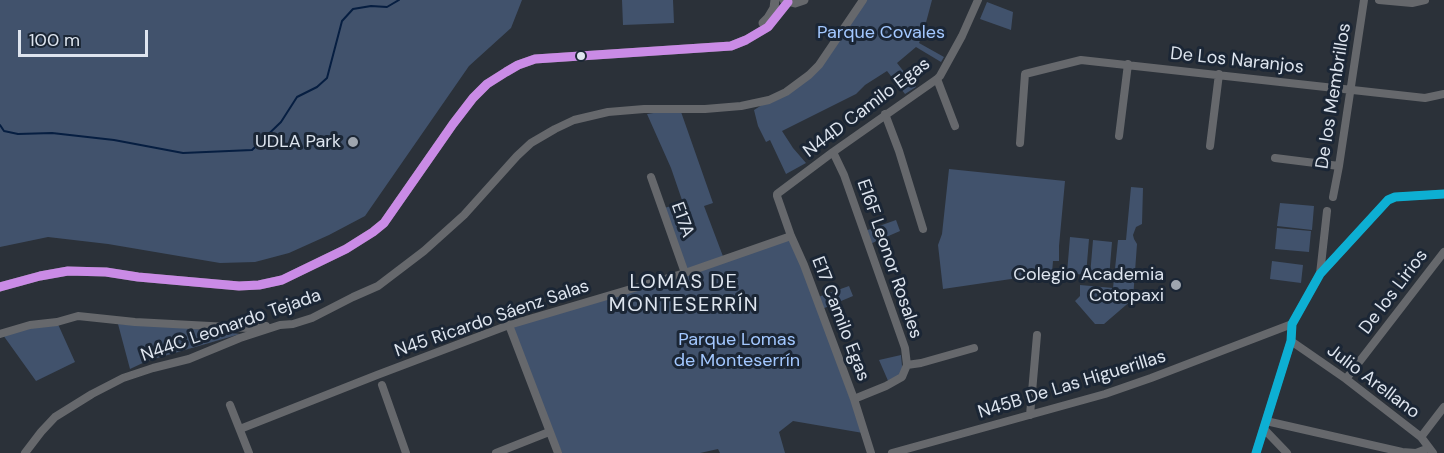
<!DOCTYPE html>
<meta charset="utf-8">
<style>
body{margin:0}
#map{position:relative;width:1444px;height:453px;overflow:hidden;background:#2b3139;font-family:"DM Sans",sans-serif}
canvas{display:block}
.scale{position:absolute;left:18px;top:30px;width:130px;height:27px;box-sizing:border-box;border:3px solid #dee5ef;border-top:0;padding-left:8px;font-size:18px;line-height:21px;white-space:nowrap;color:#dee5ef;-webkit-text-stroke:4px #1b2635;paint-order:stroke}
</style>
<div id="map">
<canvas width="1444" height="453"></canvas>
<div class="scale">100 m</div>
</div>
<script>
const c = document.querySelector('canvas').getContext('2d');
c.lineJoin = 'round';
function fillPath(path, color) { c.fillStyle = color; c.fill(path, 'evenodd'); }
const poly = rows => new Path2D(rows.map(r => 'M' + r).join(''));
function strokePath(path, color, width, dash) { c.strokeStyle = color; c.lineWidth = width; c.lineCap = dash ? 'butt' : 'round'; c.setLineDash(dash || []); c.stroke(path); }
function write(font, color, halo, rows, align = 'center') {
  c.font = font + ' "DM Sans",sans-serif'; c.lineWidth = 6; c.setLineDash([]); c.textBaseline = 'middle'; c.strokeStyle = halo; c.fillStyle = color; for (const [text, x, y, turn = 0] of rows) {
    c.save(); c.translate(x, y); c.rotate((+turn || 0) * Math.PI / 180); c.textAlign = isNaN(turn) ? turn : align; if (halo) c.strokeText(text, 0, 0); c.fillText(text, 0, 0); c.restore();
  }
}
const green = poly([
 [0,0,522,0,511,28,469,66,365,216,329,235,289,253,255,262,220,263,108,244,48,237,0,247],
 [622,0,673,0,674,23,623,25],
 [863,0,932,0,924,30,919,43,944,57,941,62,916,47,897,63,916,87,905,94,887,71,865,85,856,94,782,131,793,148,806,163,786,174,770,140,766,142,758,126,754,110,809,75],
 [987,2,1013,12,1011,30,980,19],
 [680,109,713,203,704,206,724,259,791,238,863,433,793,421,779,432,785,453,720,453,718,449,700,453,562,453,530,379,509,325,684,273,664,208,683,203,671,168,647,114],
 [949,169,1065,181,1059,246,1059,261,1053,261,1052,273,943,289,938,245,942,234],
 [1131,187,1143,188,1142,224,1136,227,1133,235,1134,239,1137,244,1133,299,1104,324,1095,324,1075,301,1080,296,1080,285,1113,288,1118,240,1126,240],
 [1280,203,1314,206,1312,230,1277,226],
 [896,220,900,231,870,244,865,231],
 [1277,228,1311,231,1309,252,1275,249],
 [1070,237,1089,239,1086,275,1067,273],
 [1093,240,1112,242,1109,278,1090,276],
 [1272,261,1303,265,1301,283,1270,279],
 [849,286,853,296,822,309,818,297],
 [57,322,75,362,36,381,3,335],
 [118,324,169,326,240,334,147,361,130,369],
 [901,355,903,376,889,383,879,360]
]);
const stream = poly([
 [0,125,4,131,18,134,52,133,114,140,183,153,252,150,281,122,297,97,317,87,327,78,342,21,353,9,371,6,387,7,399,0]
]);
const minor = poly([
 [1379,0,1412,3,1425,0],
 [937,79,955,126],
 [885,114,899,151,923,229],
 [1119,136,1128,64],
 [1020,143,1025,74,1081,60,1425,98,1444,94],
 [1210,146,1219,74],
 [833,152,844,175,905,348,907,365,902,377,886,386,854,399],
 [1275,158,1339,166],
 [651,177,685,273],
 [1333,197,1339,166,1364,0],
 [1320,274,1327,211],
 [509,325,558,453],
 [0,334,30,325,57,322,78,316,135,322,248,328,266,326],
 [1291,341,1346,379,1421,437,1433,453],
 [907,365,921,363,974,348],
 [1346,379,1444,252],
 [382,385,406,453],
 [230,405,249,453],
 [1030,415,1037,335],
 [1266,421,1402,452,1416,453,1429,448],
 [240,429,377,375,509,325,685,273,791,236],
 [1264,429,1287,453],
 [1421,437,1444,407],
 [25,453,41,432,55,417,92,394,123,378,153,368,189,359,240,338,280,325,293,324,312,318,353,297,378,286,424,251,464,215,517,156,531,143,555,129,574,120,608,112,644,109,705,109,741,106,769,100,786,92,809,75,819,65,863,0],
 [496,453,549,432],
 [871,453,854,399,804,265,791,236,777,196,777,194,833,152,937,79,940,76,962,36,978,0],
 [892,453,1105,394,1151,378,1292,324],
 [1256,453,1291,341,1292,324,1320,274,1388,200,1395,197,1444,194]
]);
const tertiary = poly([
 [784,0,795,3,804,0],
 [763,23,768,18,774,8,775,0],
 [0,287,40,276,68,271,106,272,138,277,239,286,259,285,282,280,346,249,373,232,384,223,453,124,473,98,487,84,506,72,518,65,535,59,731,46,746,40,768,27,788,2]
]);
const bus1 = poly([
 [0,287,40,276,68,271,106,272,138,277,239,286,259,285,282,280,346,249,373,232,384,223,453,124,473,98,487,84,506,72,518,65,535,59,731,46,746,40,768,27,788,2]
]);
const bus2 = poly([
 [1256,453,1291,341,1292,324,1320,274,1388,200,1395,197,1444,194]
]);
const markers = [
 [581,56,5,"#dee5ef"],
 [353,142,6,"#9fa6af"],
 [1176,285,6,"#9fa6af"]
];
const parkNames = [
 ["Parque Covales",881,33],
 ["Parque Lomas",737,340],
 ["de Monteserrín",737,361]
];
const streetNames = [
 ["De Los Naranjos",1237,61,6],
 ["De los Membrillos",1334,96,-81],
 ["N44D Camilo Egas",867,108,-37],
 ["E17A",682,220,70],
 ["E16F Leonor Rosales",889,259,71],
 ["De los Lirios",1394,292,-53],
 ["N45 Ricardo Sáenz Salas",492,319,-19],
 ["E17 Camilo Egas",840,319,69],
 ["N44C Leonardo Tejada",231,326,-19],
 ["Julio Arellano",1373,382,37],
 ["N45B De Las Higuerillas",1072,385,-17]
];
const poiNames = [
 ["UDLA Park",341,142],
 ["Colegio Academia",1164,275],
 ["Cotopaxi",1164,296]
];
const neighbourhoodNames = [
 ["LOMAS DE",684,283],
 ["MONTESERRÍN",684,306]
];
fillPath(green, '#41526c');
strokePath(stream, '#061e41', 2);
strokePath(minor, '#66686c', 8);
strokePath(tertiary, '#66686c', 9);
strokePath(bus1, '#ca8be6', 9);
strokePath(bus2, '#0dafd3', 9);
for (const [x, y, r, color] of markers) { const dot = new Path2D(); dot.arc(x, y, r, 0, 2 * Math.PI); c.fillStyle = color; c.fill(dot); strokePath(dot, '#1b2635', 2); }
write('18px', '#a3c8ff', '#1b2635', parkNames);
write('18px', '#dee5ef', '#1b2635', streetNames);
write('18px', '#dee5ef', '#1b2635', poiNames, 'right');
c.letterSpacing = '1.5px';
write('20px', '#dee5ef', '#1b2635', neighbourhoodNames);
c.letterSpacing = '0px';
</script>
